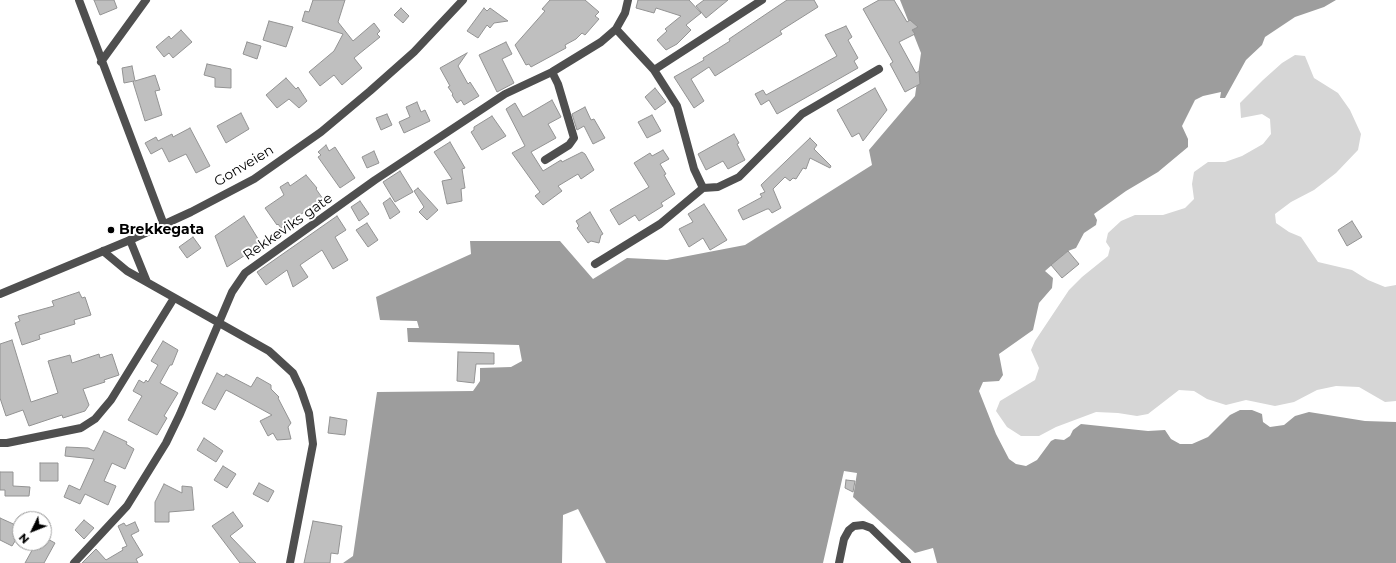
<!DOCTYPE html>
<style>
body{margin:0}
#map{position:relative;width:1396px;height:563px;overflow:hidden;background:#fff;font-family:Montserrat,sans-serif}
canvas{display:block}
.north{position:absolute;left:12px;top:511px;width:40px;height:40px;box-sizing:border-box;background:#fff;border:1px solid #999;border-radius:50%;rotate:227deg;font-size:11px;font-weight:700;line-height:16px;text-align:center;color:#000}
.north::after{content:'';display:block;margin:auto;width:14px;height:18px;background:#000;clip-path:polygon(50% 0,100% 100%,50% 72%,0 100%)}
</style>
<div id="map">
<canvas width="1396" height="563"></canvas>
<div class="north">N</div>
</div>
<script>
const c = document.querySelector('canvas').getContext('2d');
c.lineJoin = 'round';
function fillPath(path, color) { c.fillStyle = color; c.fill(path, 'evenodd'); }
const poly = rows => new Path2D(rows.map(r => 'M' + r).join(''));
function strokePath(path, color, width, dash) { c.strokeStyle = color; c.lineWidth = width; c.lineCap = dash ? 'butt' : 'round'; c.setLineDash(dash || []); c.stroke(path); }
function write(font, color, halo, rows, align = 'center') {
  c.font = font + ' Montserrat,sans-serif'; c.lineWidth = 4; c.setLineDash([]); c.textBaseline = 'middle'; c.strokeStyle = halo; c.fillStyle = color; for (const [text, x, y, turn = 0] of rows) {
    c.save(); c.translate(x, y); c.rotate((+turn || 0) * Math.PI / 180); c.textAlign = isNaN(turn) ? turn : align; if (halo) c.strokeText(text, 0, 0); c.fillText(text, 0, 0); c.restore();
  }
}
const green = poly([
 [1295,55,1305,56,1314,78,1338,93,1350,110,1361,134,1358,150,1336,173,1314,190,1291,202,1275,214,1276,223,1289,232,1301,237,1318,262,1352,270,1368,280,1385,287,1396,285,1396,401,1385,402,1359,387,1336,386,1317,390,1294,402,1275,406,1246,400,1226,405,1207,399,1194,391,1179,390,1148,414,1137,416,1118,413,1096,412,1056,427,1039,436,1021,436,1007,427,996,411,1000,401,1035,380,1039,368,1031,350,1035,341,1069,290,1082,277,1108,256,1110,248,1106,242,1108,233,1121,221,1135,215,1163,215,1185,208,1194,199,1192,184,1194,172,1208,162,1225,162,1242,156,1263,144,1271,134,1270,119,1262,114,1241,118,1240,103,1263,80,1282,63]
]);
const water = poly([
 [900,0,1336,0,1324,7,1295,17,1265,37,1262,45,1246,60,1225,98,1220,98,1221,92,1203,96,1195,100,1182,126,1188,139,1188,147,1158,172,1126,191,1094,214,1097,220,1096,225,1084,233,1076,248,1068,251,1045,271,1053,278,1052,288,1039,303,1033,330,999,354,1003,375,999,381,983,382,979,391,996,434,1009,459,1016,464,1026,466,1037,460,1051,441,1055,439,1064,440,1070,436,1073,430,1081,424,1148,431,1165,430,1171,439,1180,444,1192,444,1208,437,1230,415,1240,410,1252,410,1262,414,1263,422,1270,427,1284,425,1295,416,1309,412,1365,421,1396,422,1396,563,937,563,933,548,915,553,853,497,857,473,844,471,823,563,606,563,578,509,563,515,562,563,343,563,353,556,377,392,473,391,480,381,480,368,511,367,522,361,519,345,408,342,407,328,419,328,417,321,380,320,376,297,471,254,470,241,560,241,593,279,627,258,667,260,745,245,872,165,869,150,915,96,921,53]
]);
const building = poly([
 [94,0,114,0,117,8,100,15,94,0],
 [313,0,345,0,338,22,353,41,374,23,380,31,377,34,380,37,354,58,362,68,342,85,334,75,320,86,309,72,334,51,343,34,302,21,305,11,309,12,313,0],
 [550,0,585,0,599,12,595,16,599,19,585,35,582,33,576,39,565,45,566,48,531,67,529,64,526,65,515,45,545,11,542,9,550,0],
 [638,0,689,0,701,13,686,25,691,30,677,44,666,50,657,40,667,31,665,29,681,16,656,8,654,13,636,8,638,0],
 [704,0,728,0,706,18,696,6,704,0],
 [787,0,814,0,818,7,780,31,782,34,715,76,709,67,691,79,704,101,694,108,674,77,704,60,703,58,730,41,729,39,787,0],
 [879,0,894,0,907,22,910,20,918,27,912,30,915,34,899,42,916,73,919,71,920,84,905,92,890,64,893,62,863,9,879,0],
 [401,8,409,16,403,23,394,15,401,8],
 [484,8,487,11,490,8,508,21,494,23,490,28,487,25,478,38,467,31,484,8],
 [269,21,293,27,286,47,263,40,269,21],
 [846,26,852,37,848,40,858,58,854,61,858,68,777,114,769,100,761,105,755,94,763,90,766,95,837,56,825,35,846,26],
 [181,30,192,42,173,58,169,53,164,57,156,47,169,36,171,39,181,30],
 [247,42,261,46,257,59,243,54,247,42],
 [506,42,512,54,502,59,514,83,497,92,479,55,506,42],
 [467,53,458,66,468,84,470,82,479,96,464,105,461,100,457,103,452,95,453,94,448,87,450,86,440,68,467,53],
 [207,64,231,69,231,88,215,87,215,78,204,75,207,64],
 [132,66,135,81,155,75,160,90,155,91,162,115,145,121,133,82,134,81,124,83,122,68,132,66],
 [286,78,296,89,298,87,307,101,299,108,289,99,277,108,266,95,286,78],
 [655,88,666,102,655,110,645,97,655,88],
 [875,88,887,110,863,141,859,133,852,137,837,110,875,88],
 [552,100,561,117,548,124,556,138,531,152,543,171,561,160,562,162,582,152,585,154,594,170,581,179,578,174,558,186,562,191,543,205,535,196,540,192,512,153,525,146,506,109,515,103,523,117,552,100],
 [417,102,421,112,425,110,430,121,404,133,399,122,410,117,406,107,417,102],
 [585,107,591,120,594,119,605,138,593,144,584,126,577,130,572,114,585,107],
 [241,113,249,129,226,143,217,126,241,113],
 [387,114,392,125,381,130,376,118,387,114],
 [652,115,661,131,647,138,638,122,652,115],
 [492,116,506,136,482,150,471,132,474,130,474,127,492,116],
 [190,128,210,166,196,173,186,154,169,162,162,148,151,154,145,143,156,137,158,141,172,134,173,137,190,128],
 [734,134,739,143,737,144,745,160,728,169,723,161,706,170,698,154,734,134],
 [810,138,817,145,814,149,831,166,830,168,810,158,806,169,803,168,796,179,793,178,790,181,785,177,773,189,781,208,772,213,769,209,767,209,743,220,738,210,762,197,760,194,765,192,761,185,810,138],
 [450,142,465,168,462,169,465,188,461,189,462,201,447,204,442,181,452,179,434,152,450,142],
 [326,145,329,151,335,147,355,178,340,188,318,157,321,155,318,152,326,145],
 [663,150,669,159,660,164,666,174,664,175,675,194,661,203,663,206,639,221,635,215,619,225,610,210,649,187,634,163,650,153,652,156,663,150],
 [374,151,379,163,367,168,362,157,374,151],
 [400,171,413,192,395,202,383,182,400,171],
 [306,175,317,188,316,189,323,199,281,228,278,224,277,225,265,208,284,195,280,187,288,182,290,186,306,175],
 [418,188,438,210,427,220,419,212,424,207,414,191,418,188],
 [390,198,400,212,390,219,383,203,390,198],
 [360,201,369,214,359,221,351,207,360,201],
 [704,204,727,240,710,250,703,238,689,247,679,229,693,222,688,214,704,204],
 [590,212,603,234,601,235,599,243,591,241,588,243,577,228,579,226,576,221,590,212],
 [244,216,260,242,254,246,256,248,227,267,215,236,244,216],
 [337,216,346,230,335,237,348,260,333,269,322,250,300,265,308,277,293,287,287,270,266,285,257,272,337,216],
 [1352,221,1362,237,1347,246,1338,230,1352,221],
 [367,223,378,240,368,247,356,230,367,223],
 [193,237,201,248,187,258,179,247,193,237],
 [1068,251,1079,264,1062,278,1051,265,1068,251],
 [79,292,82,298,85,297,91,315,74,320,75,324,39,335,40,339,22,345,15,323,20,321,18,316,54,306,52,301,79,292],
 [12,340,31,402,58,393,48,361,70,355,72,363,99,354,100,358,112,354,119,375,104,380,105,382,83,389,89,405,85,411,63,418,62,415,29,426,23,410,6,416,0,398,0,344,12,340],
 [163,341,178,350,172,365,170,365,160,383,178,393,164,416,167,418,157,435,128,420,142,396,133,391,139,380,144,383,146,380,148,382,158,365,151,361,163,341],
 [458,352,494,353,494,364,476,364,474,383,457,381,458,352],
 [217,373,224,377,226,374,251,387,257,377,271,385,271,389,279,397,278,398,291,423,288,427,291,439,277,440,273,433,268,436,260,421,272,415,232,393,226,390,215,410,202,403,217,373],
 [330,417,347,420,345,435,328,433,330,417],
 [104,431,127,442,126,444,134,449,125,469,112,463,104,481,116,486,108,505,85,494,80,504,64,497,69,485,80,490,94,459,65,456,66,447,88,448,94,451,104,431],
 [204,438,223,451,216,462,197,450,204,438],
 [40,463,58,463,58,481,40,481,40,463],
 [223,466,236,474,227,488,214,480,223,466],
 [0,472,13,472,13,486,30,487,29,496,5,496,5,490,0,490,0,472],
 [846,480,855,481,853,492,845,488,846,480],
 [259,483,274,491,268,502,253,494,259,483],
 [164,484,182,493,182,486,192,487,194,510,169,512,169,522,155,522,155,502,164,484],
 [233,512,243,526,230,536,256,563,240,563,212,526,233,512],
 [0,518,20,527,20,533,12,546,0,540,0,518],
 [84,520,94,528,84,539,75,530,84,520],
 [313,521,342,526,338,554,331,553,330,563,304,563,313,521],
 [135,522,139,531,131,535,143,555,136,559,138,563,82,563,96,549,106,560,123,550,122,548,127,546,118,526,124,523,126,526,135,522],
 [44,537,55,543,44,563,25,563,36,543,44,543,44,537]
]);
const minor = poly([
 [79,0,164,225],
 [616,29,654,70,677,106,694,169,703,188],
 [101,62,146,0],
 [654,70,762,0],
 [545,160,569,145,574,138,558,84,552,72],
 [130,240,147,282],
 [103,251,127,271,269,351,293,373,301,390,309,413,313,444,290,563],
 [595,264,660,224,703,188,718,187,739,177,802,114,879,69],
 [0,443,7,443,81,428,95,419,111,400,174,298],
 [74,563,127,506,166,443,180,414,232,292,245,273,375,180,505,94,552,72,601,42,616,29,625,13,628,0],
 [839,563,844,539,849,530,854,526,863,525,871,528,907,563]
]);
const tertiary = poly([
 [0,294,130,240,191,212,254,179,321,132,370,91,414,52,463,0]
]);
const markers = [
 [111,230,4,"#000"]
];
const streetNames = [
 ["Gonveien",244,166,-31],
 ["Rekkeviks gate",288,227,-35]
];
const poiNames = [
 ["Brekkegata",119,230]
];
fillPath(green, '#d6d6d6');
fillPath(water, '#9d9d9d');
fillPath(building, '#bfbfbf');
strokePath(building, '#939393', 1);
strokePath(minor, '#4f4f4f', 8);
strokePath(tertiary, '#4f4f4f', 8);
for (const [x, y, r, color] of markers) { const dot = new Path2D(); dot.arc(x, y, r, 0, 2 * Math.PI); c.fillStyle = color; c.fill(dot); strokePath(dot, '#fff', 1.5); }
write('14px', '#000', '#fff', streetNames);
write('bold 14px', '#000', '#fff', poiNames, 'left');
</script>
